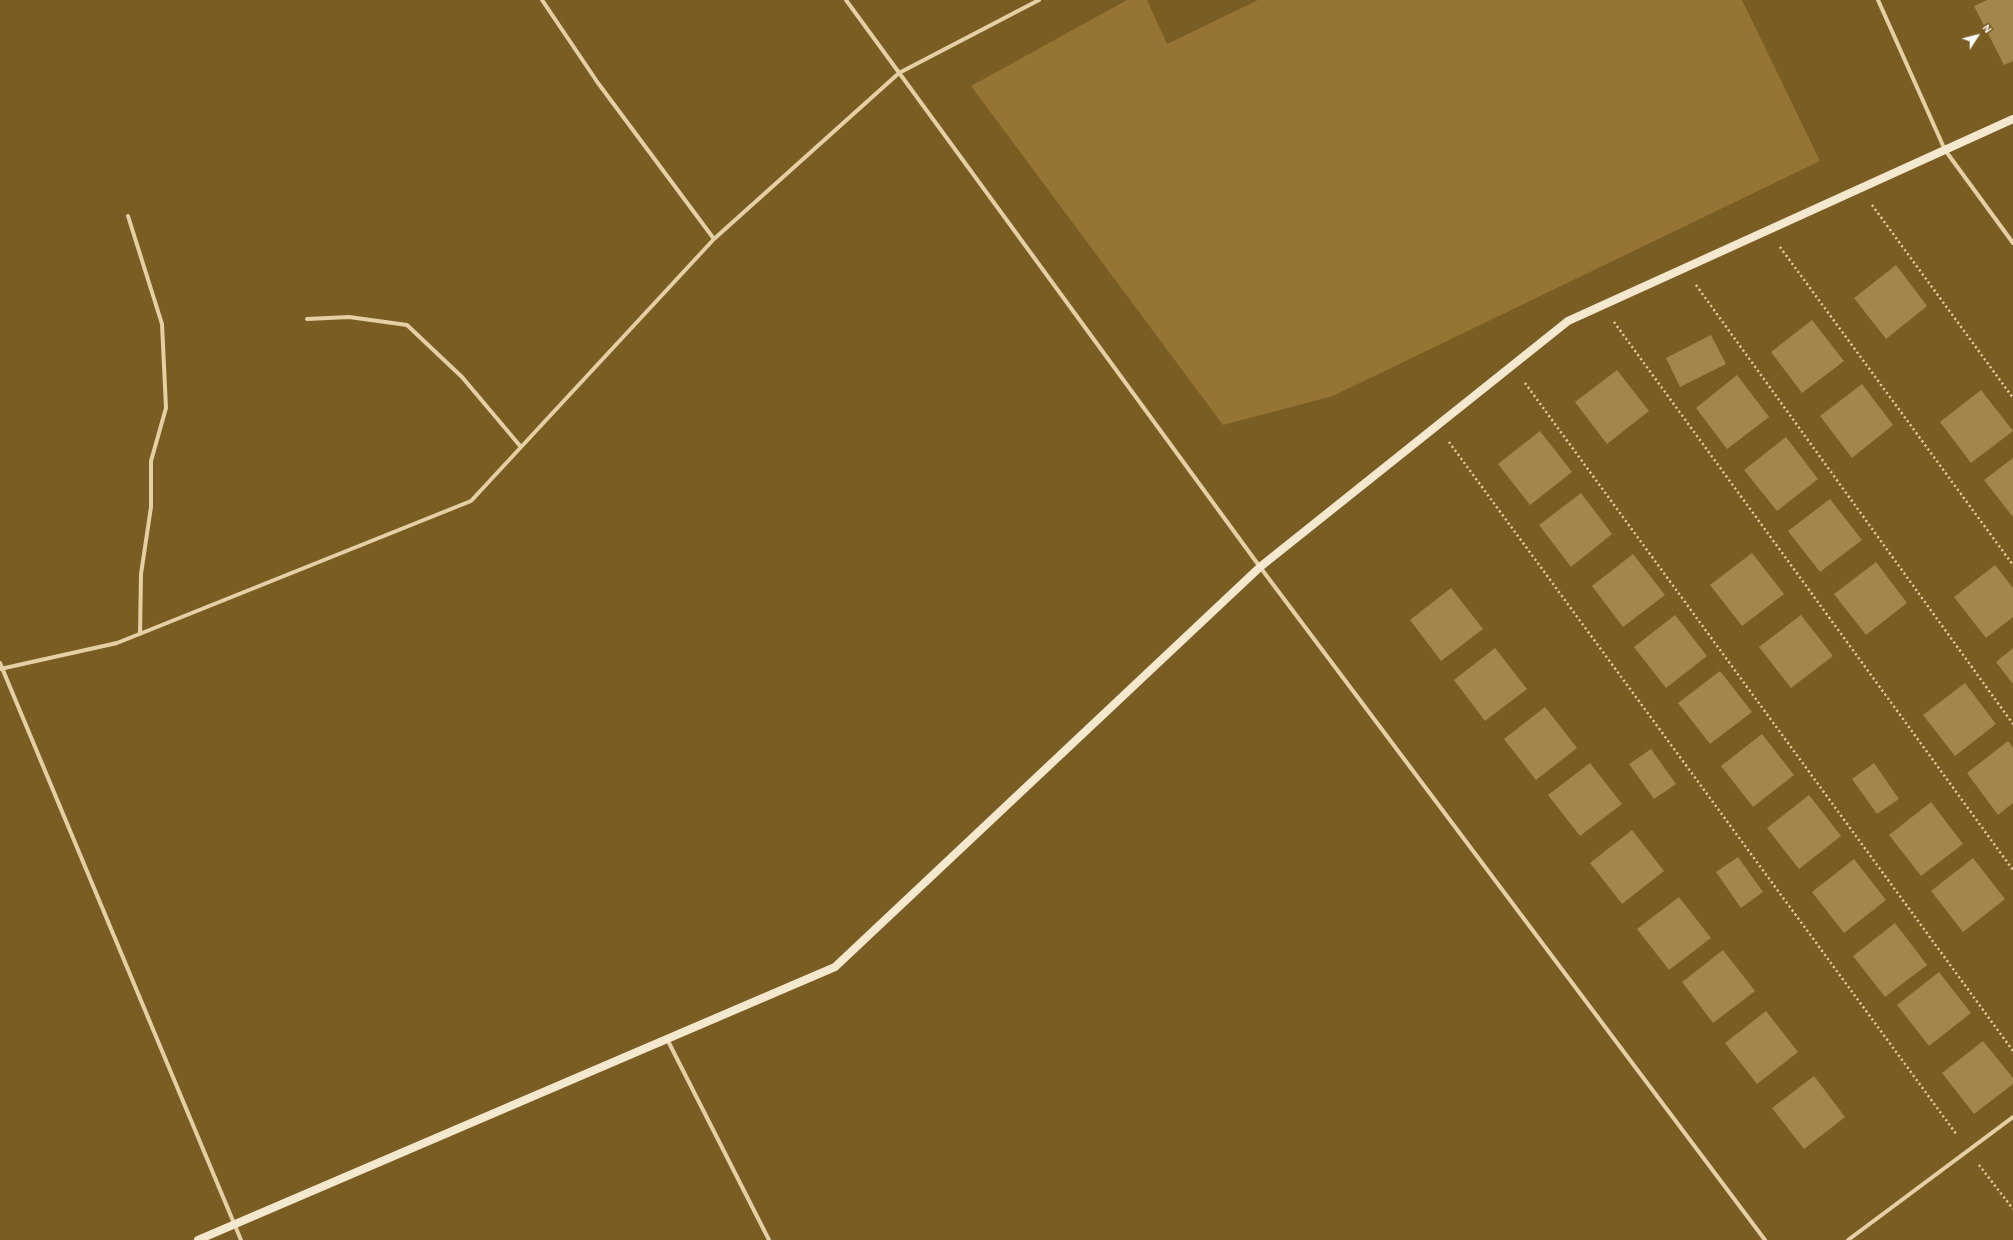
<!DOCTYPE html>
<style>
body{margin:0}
#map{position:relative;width:2013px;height:1240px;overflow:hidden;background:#7a5d23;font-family:"Alegreya Sans",sans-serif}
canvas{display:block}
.north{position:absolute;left:1957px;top:16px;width:40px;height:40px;-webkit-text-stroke:3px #7a5d23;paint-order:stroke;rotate:54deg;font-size:11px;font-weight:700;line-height:16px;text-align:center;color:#fff}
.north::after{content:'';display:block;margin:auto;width:14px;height:18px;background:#fff;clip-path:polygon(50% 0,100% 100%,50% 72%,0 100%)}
</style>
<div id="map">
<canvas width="2013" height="1240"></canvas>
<div class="north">N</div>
</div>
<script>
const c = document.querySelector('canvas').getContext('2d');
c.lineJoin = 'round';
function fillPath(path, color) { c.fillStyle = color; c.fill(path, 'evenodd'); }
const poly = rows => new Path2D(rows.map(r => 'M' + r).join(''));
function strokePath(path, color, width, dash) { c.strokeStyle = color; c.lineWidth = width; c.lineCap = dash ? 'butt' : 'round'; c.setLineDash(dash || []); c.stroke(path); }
const green = poly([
 [1127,0,1147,0,1167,44,1258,0,1742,0,1820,161,1333,396,1223,425,971,86]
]);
const building = poly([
 [1987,0,2013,0,2013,61,2004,65,1974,6],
 [1896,265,1927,306,1886,339,1854,298],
 [1812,320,1844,361,1802,393,1771,352],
 [1711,335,1726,364,1680,387,1666,358],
 [1617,370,1649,411,1607,444,1575,402],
 [1737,375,1769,417,1727,449,1696,408],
 [1862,384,1893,425,1852,458,1820,416],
 [1981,390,2013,431,1971,463,1940,422],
 [1540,431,1572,472,1530,505,1498,464],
 [1786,437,1818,479,1777,511,1744,470],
 [2013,458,2013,517,1984,480],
 [1581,493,1612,534,1571,567,1539,525],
 [1830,499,1862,540,1820,572,1788,531],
 [1752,553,1784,594,1742,626,1710,585],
 [1633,554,1665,595,1623,627,1592,586],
 [1876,562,1907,603,1866,635,1834,594],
 [1995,565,2013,588,2013,617,1986,638,1954,597],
 [1451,588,1483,629,1441,661,1410,620],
 [1675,615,1707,656,1666,688,1634,647],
 [1801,615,1833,656,1791,688,1759,647],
 [1495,648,1527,689,1485,721,1454,680],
 [2013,648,2013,684,1996,662],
 [1720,671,1752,712,1710,744,1678,703],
 [1965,683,1996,724,1955,756,1923,715],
 [1545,707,1577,748,1536,780,1504,739],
 [1762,734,1794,775,1753,807,1721,766],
 [2008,741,2013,748,2013,803,1998,815,1967,773],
 [1651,749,1676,784,1654,799,1629,764],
 [1590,763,1622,804,1580,836,1548,795],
 [1874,763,1899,799,1877,814,1852,779],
 [1809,795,1841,836,1799,869,1767,828],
 [1931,802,1963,844,1921,876,1889,835],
 [1632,830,1664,871,1622,904,1590,863],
 [1738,857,1763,892,1741,908,1716,872],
 [1973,858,2005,899,1963,932,1931,891],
 [1854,859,1886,900,1844,933,1812,892],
 [1679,897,1711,938,1669,970,1637,929],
 [1895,923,1927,965,1885,997,1853,956],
 [1723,950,1755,991,1713,1023,1682,982],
 [1939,972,1971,1013,1929,1046,1897,1005],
 [1766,1011,1798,1052,1757,1084,1725,1043],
 [1983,1041,2013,1078,2013,1084,1974,1114,1942,1073],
 [1814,1076,1845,1117,1804,1149,1772,1108]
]);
const path = poly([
 [1872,205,2013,398],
 [1780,247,2013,565],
 [1696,285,2013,724],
 [1614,322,2013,870],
 [1525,383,2013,1051],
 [1449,442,1957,1135],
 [1979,1165,2013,1209]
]);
const street = poly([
 [542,0,598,83,714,239],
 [846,0,1260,567,1765,1240],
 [1878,0,1945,150,2013,243],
 [128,216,162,324,166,408,151,461,151,507,141,574,140,634],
 [307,319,349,317,407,325,462,377,521,447],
 [0,663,241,1240],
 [0,669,117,643,471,501,714,239,899,73,1039,0],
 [667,1039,769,1240],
 [1848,1240,2013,1117]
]);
const secondary = poly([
 [198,1240,835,967,1260,567,1568,321,2013,119]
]);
fillPath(green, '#967433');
fillPath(building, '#a3864b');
strokePath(path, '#e5cfa5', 2.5, [2, 3]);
strokePath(street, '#e5cfa5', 4);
strokePath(secondary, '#f4e8cf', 8);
</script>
